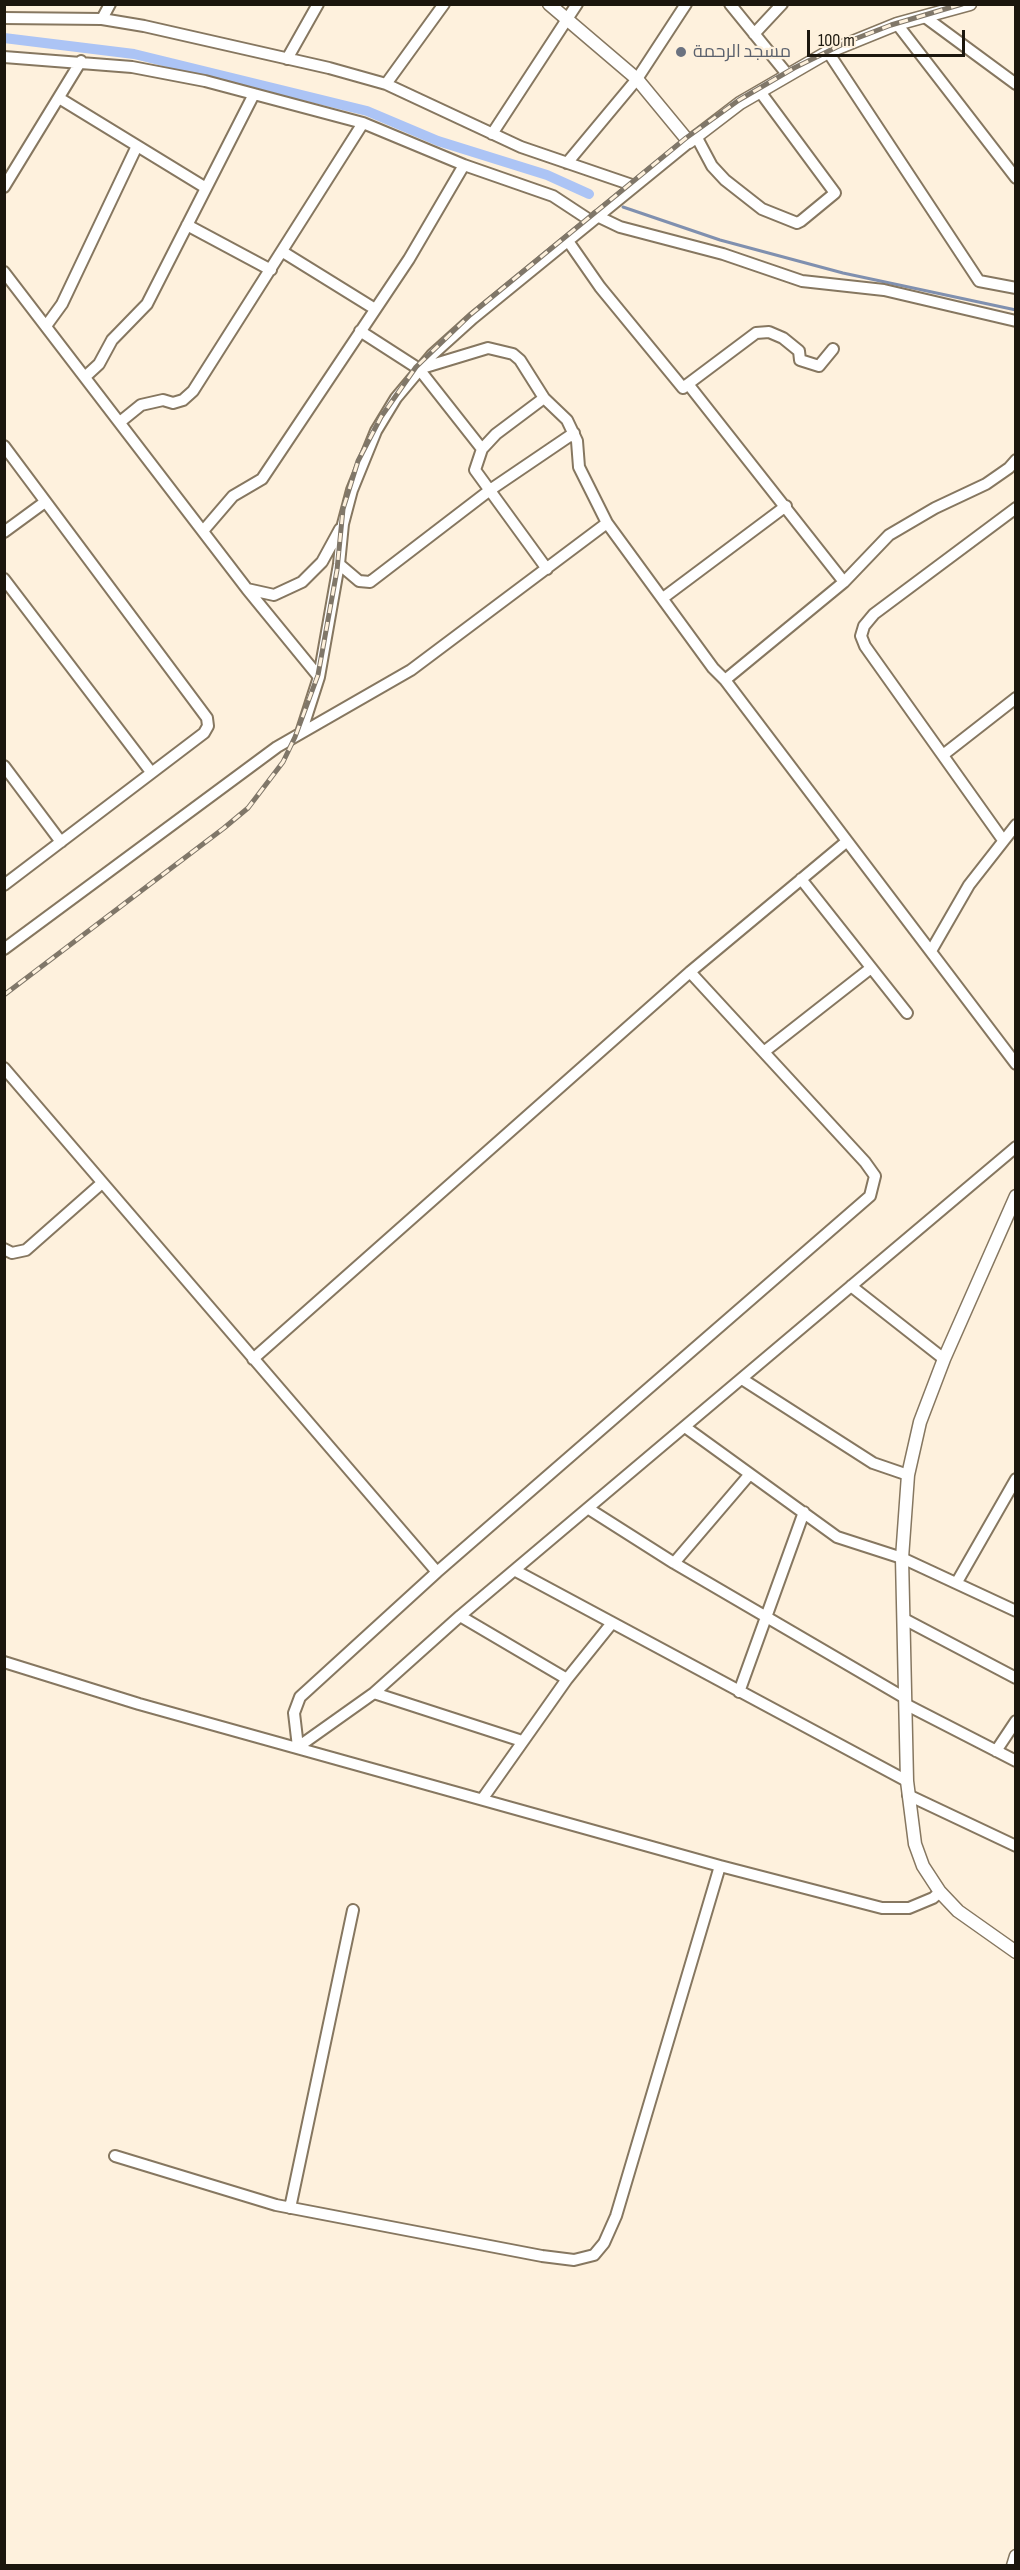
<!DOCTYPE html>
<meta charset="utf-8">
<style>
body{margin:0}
#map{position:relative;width:1020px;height:2570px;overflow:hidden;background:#fef1dd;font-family:"Sofia Sans Condensed",sans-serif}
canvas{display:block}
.frame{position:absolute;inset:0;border:6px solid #1b160d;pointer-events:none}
.scale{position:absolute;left:807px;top:30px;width:158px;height:27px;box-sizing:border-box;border:3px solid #1b160d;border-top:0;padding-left:8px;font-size:18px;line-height:21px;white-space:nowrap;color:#1b160d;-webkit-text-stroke:4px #fef1dd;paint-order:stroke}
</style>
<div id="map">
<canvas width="1020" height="2570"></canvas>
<div class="frame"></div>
<div class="scale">100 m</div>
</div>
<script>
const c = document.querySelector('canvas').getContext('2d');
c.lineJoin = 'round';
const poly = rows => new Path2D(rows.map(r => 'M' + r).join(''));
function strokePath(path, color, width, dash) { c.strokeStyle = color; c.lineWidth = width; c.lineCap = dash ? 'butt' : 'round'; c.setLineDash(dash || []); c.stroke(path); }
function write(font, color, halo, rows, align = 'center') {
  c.font = font + ' "Sofia Sans Condensed",Cairo,sans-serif'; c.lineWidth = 4.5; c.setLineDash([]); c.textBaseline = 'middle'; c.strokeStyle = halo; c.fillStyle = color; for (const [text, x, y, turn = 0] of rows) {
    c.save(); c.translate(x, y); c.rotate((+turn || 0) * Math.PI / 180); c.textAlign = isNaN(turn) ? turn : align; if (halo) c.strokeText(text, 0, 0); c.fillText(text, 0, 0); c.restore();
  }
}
const stream = poly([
 [623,207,720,240,843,273,1016,310]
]);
const canal = poly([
 [4,38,134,54,367,111,438,141,547,175,589,194]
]);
const minor = poly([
 [730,4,787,74],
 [925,17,1016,84],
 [4,18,102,19,144,26,329,68,386,84,521,147,635,186],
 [102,19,110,4],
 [897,24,1016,178],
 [754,34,782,4],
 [828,52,979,281,1016,288],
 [4,57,132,67,205,81,363,123,464,165,553,196,591,221],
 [287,59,318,4],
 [386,84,444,4],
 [59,98,206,188],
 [492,134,577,4],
 [696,136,712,166,725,180,762,209,797,223,801,221,835,193,761,93],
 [567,163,637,79,686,4],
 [4,187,81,61],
 [597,216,620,227,723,254,802,281,884,290,1016,321],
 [187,225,271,270],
 [568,241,600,287,683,388,688,384,844,582],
 [283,252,375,309],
 [4,272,247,589,319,677],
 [46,326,62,304,137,146],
 [360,331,419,369,482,449],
 [422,368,488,348,513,354,520,360,544,398,567,420,577,441,579,467,607,523],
 [86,376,99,364,112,340,147,304,254,94],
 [688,384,756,333,769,332,783,338,799,351,800,360,819,366,833,349],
 [544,398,496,434,482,449,475,470,547,569],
 [120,422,141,405,163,400,173,403,183,400,193,391,363,123],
 [4,446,207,718,208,726,204,733,4,885],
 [203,531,233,496,262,479,409,259,464,165],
 [4,532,45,502],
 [339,564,359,581,370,582,490,490,574,433],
 [4,579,151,772],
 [247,589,274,595,302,582,322,562,340,529],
 [663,598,786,506],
 [725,680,844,582,889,535,935,508,986,484,1009,468,1016,460],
 [301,733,319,677,339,564,343,524,352,490,376,431,396,398,432,355,473,318,689,142],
 [943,755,1016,698],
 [4,766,61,842],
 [1003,840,865,646,861,636,864,626,874,614,1016,508],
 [801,879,907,1013],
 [4,949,277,747,411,670,607,523,713,668,725,680,1016,1064],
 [931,951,969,885,1016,825],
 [690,972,865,1162,875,1176,870,1196,437,1572,300,1697,294,1713,298,1747,374,1693,460,1616,1016,1147],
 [765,1051,871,968],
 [4,1068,437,1572],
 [4,1249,12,1253,26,1250,102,1183],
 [851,1286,944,1359],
 [253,1359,690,972,846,842],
 [742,1379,873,1463,908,1475],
 [685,1427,837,1537,902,1558,1016,1611],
 [589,1509,674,1563,905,1698],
 [674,1563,750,1474],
 [516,1571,907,1781],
 [957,1582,1016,1479],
 [460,1616,567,1679],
 [904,1619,1016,1678],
 [4,1662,139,1704,720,1866,882,1908,909,1908,933,1898,940,1892],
 [739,1692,804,1512],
 [374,1693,522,1741],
 [905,1704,1016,1761],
 [996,1751,1016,1721],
 [908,1795,1016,1846],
 [483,1798,567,1679,612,1623],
 [115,2156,276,2205,542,2256,574,2260,594,2255,604,2243,616,2216,720,1866],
 [290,2208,353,1910]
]);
const tertiary = poly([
 [549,4,637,79,689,142,740,103,828,52,897,24,970,4],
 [1016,1196,944,1359,920,1422,908,1475,902,1558,907,1781,915,1844,923,1866,940,1892,958,1911,1016,1952],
 [1013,2566,1016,2556]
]);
const rail = poly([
 [4,995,224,828,248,808,283,762,295,737,318,675,337,570,343,509,358,461,381,417,416,367,470,315,686,138,739,100,794,68,847,42,891,25,962,4]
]);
const markers = [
 [681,52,6,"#6b7280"]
];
const worshipNames = [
 ["مسجد الرحمة",693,52]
];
strokePath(stream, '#8090af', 3);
strokePath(canal, '#acc4f5', 10);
strokePath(minor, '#867760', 14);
strokePath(tertiary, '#867760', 15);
strokePath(minor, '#fff', 10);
strokePath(tertiary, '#fff', 12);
strokePath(rail, '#807769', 5);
strokePath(rail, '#fef1dd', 3, [9]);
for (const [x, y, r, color] of markers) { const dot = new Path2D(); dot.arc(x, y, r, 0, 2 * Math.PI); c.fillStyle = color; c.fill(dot); strokePath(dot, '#fef1dd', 2); }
write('18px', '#5b616d', '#fef1dd', worshipNames, 'left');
</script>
